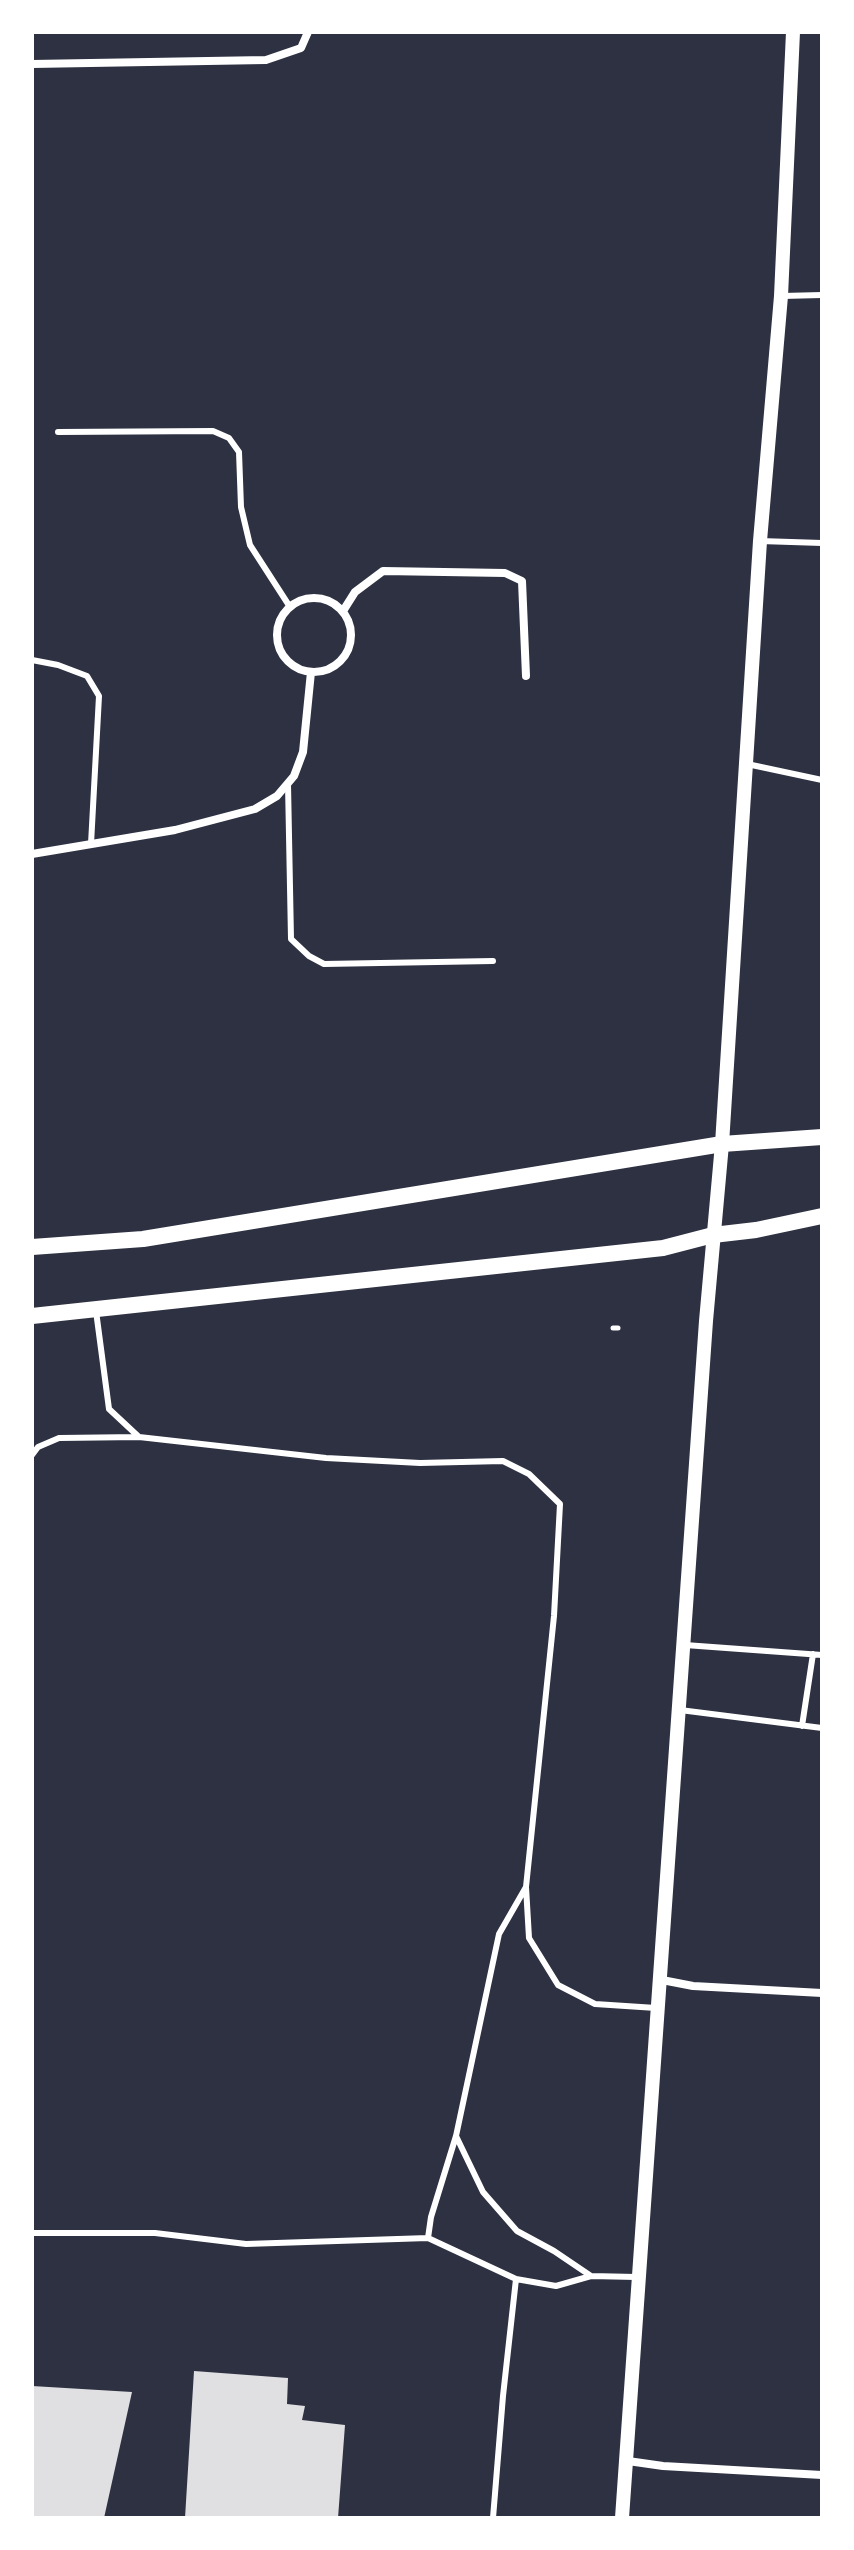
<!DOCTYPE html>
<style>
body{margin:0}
#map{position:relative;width:854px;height:2550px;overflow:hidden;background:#2d3142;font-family:Ubuntu,sans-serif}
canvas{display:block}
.frame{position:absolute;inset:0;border:34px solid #fff;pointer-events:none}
</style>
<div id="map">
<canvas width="854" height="2550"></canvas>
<div class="frame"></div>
</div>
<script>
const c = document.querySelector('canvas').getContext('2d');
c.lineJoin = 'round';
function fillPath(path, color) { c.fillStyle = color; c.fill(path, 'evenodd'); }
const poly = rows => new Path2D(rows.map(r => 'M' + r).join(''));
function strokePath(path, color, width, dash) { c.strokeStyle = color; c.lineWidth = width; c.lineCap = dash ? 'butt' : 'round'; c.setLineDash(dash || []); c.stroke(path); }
const building = poly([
 [194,2371,288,2378,287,2404,305,2406,302,2420,345,2425,338,2518,185,2518],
 [32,2386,132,2392,104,2518,32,2518]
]);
const path = poly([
 [613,1328,618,1328]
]);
const service = poly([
 [782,296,822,295],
 [58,432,213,431,229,438,239,452,241,507,250,545,290,607],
 [760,541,822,543],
 [32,660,58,665,87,676,99,696,91,844],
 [747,764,822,780],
 [288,784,291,939,309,956,324,964,493,961],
 [96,1311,109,1409,139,1437],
 [32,1455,38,1447,59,1438,139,1437,326,1458,420,1463,503,1461,529,1474,560,1504,554,1616,526,1887,499,1934,456,2136,431,2217,428,2238],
 [685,1645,822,1655],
 [680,1710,822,1728],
 [802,1726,813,1654],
 [526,1887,529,1938,558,1985,595,2004,656,2008],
 [456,2136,483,2192,517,2231,554,2251,591,2276],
 [32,2233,155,2233,246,2244,428,2238,516,2279,556,2286,591,2276,636,2277],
 [493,2518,503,2396,516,2279]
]);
const minor = poly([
 [32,64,266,60,301,48,308,32],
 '277 635a37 37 0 1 1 74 0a37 37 0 1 1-74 0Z',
 [343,611,355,592,383,571,505,573,522,581,526,676],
 [32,854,175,830,255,809,277,796,294,776,303,752,311,672],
 [662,1980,693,1986,822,1993],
 [628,2461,663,2466,822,2475]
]);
const tertiary = poly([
 [622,2518,706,1321,722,1144,760,541,781,296,793,32]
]);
const secondary = poly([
 [32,1247,143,1239,722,1144,822,1137],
 [32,1316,663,1248,713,1235,756,1230,822,1216]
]);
fillPath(building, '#e0e0e3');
strokePath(path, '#fff', 5);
strokePath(service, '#fff', 6);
strokePath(minor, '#fff', 8);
strokePath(tertiary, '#fff', 14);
strokePath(secondary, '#fff', 16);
</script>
